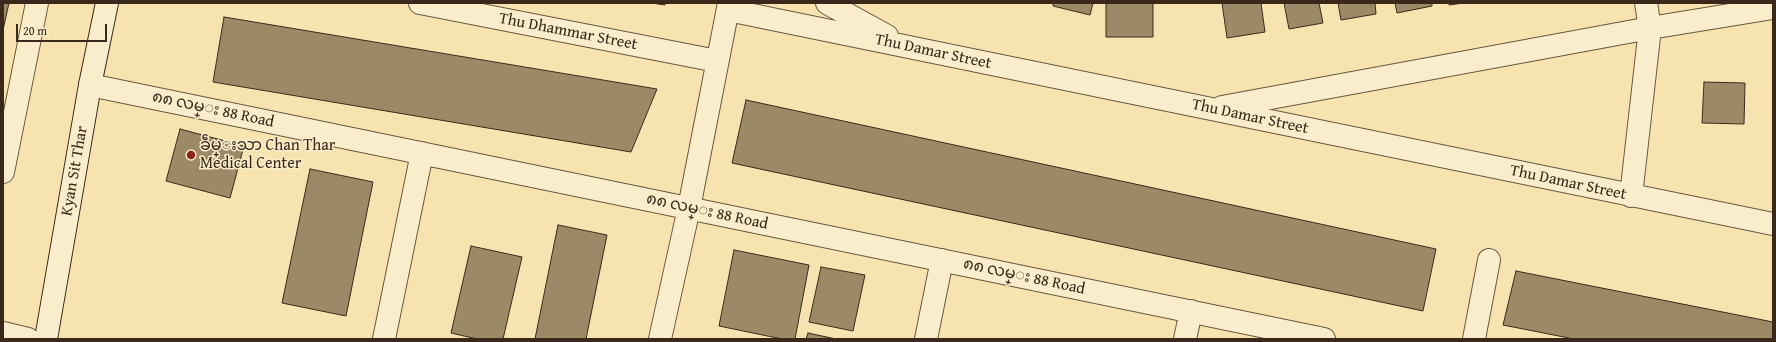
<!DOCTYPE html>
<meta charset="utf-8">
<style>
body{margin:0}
#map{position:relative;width:1776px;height:342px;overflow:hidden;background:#f7e3af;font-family:"Gentium Book Plus",serif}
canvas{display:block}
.frame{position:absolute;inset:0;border:4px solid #3a291a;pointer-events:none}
.scale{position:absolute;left:16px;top:24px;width:91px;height:18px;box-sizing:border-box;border:2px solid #3a291a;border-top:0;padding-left:5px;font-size:12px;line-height:14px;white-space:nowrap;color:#3a291a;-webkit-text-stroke:3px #faedcb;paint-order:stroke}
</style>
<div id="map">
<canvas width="1776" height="342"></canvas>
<div class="frame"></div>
<div class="scale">20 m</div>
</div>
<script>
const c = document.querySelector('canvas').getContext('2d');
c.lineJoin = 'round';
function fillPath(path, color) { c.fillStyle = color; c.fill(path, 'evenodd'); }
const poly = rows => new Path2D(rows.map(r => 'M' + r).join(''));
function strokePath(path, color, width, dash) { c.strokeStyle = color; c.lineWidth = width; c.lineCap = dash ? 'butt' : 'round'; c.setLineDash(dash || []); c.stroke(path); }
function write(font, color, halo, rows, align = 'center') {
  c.font = font + ' "Gentium Book Plus","Noto Sans Myanmar",serif'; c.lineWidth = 3; c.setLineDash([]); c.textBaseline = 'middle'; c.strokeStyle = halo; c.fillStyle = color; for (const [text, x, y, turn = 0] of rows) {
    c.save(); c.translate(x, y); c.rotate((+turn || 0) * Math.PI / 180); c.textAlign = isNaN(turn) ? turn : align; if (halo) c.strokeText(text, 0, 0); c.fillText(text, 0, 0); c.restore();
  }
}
const building = poly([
 [3,3,9,3,3,30,3,3],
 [651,3,665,3,665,5,651,3],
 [1053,3,1093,3,1090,15,1053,6,1053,3],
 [1106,3,1153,3,1153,37,1106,37,1106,3],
 [1222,3,1261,3,1265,32,1227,38,1222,3],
 [1284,3,1319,3,1323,23,1289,29,1284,3],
 [1338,3,1375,3,1376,14,1341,20,1338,3],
 [1395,3,1432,3,1432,6,1397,13,1395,3],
 [1449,3,1463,3,1449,5,1449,3],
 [224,17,657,89,631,152,213,82,224,17],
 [1704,82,1745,83,1744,124,1702,123,1704,82],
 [746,100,1436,249,1423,311,732,163,746,100],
 [180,129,244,146,230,198,166,181,180,129],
 [310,169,373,182,346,316,282,303,310,169],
 [558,225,607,235,586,339,535,339,558,225],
 [471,246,522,257,503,339,477,339,451,333,471,246],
 [734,250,809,265,795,339,782,339,719,326,734,250],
 [821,267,865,275,853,331,809,322,821,267],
 [1516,271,1773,322,1773,339,1574,339,1503,325,1516,271],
 [808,333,836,339,806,339,808,333]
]);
const minor = poly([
 [420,3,717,61],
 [827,3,887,36],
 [728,10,1773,224],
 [90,85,1324,339],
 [1222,107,1650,28,1773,8],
 [3,172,37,3],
 [1631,196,1650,28,1646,3],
 [3,333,28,339],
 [384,339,422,153],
 [660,339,689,208,729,3],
 [926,339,942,260],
 [1185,339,1191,311],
 [1474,339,1489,260]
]);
const secondary = poly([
 [46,339,90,85,107,3]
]);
const markers = [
 [191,155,5,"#8f2418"]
];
const streetNames = [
 ["Thu Dhammar Street",568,32,11],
 ["Thu Damar Street",933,52,12],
 ["၈၈ လမ္း 88 Road",213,110,12],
 ["Thu Damar Street",1250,117,12],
 ["Kyan Sit Thar",75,171,-80],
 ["Thu Damar Street",1568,183,12],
 ["၈၈ လမ္း 88 Road",707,212,12],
 ["၈၈ လမ္း 88 Road",1024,277,12]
];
const poiNames = [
 ["ခဵမ္းသာ Chan Thar",200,146],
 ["Medical Center",200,164]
];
fillPath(building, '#9c8a67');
strokePath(building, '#3a291a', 1);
strokePath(minor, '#69583f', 24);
strokePath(secondary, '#3a291a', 24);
strokePath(minor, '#faedcb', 22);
strokePath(secondary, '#faedcb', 22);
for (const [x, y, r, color] of markers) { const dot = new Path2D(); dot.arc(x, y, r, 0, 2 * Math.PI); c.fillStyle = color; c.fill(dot); strokePath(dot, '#faedcb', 1.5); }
write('16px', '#3a291a', '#faedcb', streetNames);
write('16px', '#3a291a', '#faedcb', poiNames, 'left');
</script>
